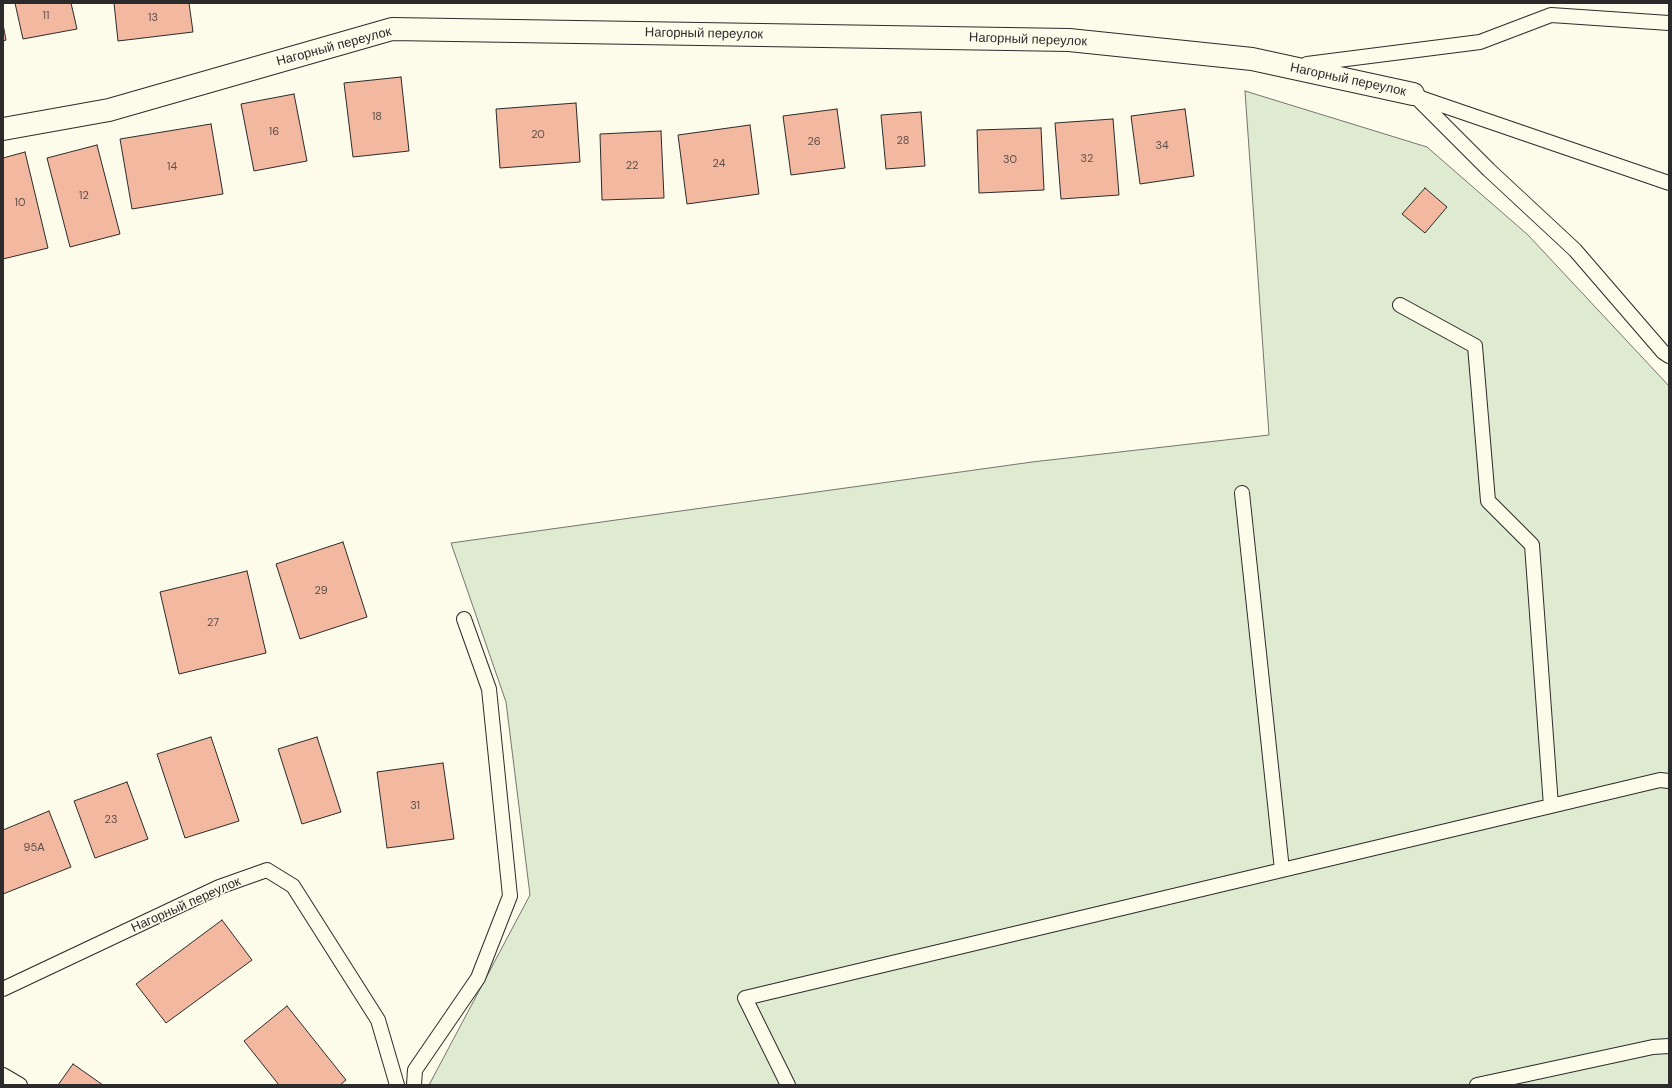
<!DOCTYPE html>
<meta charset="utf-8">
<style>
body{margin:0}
#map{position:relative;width:1672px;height:1088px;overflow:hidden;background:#fdfbea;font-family:"DM Sans",sans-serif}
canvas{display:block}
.frame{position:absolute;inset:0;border:4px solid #2b2b2b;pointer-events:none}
</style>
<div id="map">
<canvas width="1672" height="1088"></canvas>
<div class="frame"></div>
</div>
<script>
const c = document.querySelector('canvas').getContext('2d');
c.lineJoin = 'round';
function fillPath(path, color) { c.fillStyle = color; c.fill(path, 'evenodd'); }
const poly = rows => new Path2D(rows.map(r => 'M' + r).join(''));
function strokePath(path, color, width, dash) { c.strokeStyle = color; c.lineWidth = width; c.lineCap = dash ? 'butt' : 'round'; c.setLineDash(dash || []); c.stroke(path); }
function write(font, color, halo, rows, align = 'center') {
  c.font = font + ' "DM Sans",sans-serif'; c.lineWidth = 3; c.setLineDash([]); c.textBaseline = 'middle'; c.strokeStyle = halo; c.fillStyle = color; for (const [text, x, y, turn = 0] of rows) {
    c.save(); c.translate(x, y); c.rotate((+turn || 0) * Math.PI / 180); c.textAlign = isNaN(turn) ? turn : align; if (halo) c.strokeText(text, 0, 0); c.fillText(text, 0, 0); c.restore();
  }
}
const green = poly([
 [1245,91,1427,147,1528,235,1669,386,1669,1085,429,1085,530,895,506,702,451,543,1032,462,1269,435,1245,91]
]);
const building = poly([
 [15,3,71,3,77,29,23,39,15,3],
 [114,3,189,3,193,32,118,41,114,3],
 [3,24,6,40,3,41,3,24],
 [401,77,409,151,353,157,344,83,401,77],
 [294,94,307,161,254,171,241,104,294,94],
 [576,103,580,162,500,168,496,109,576,103],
 [837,109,845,168,791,175,783,116,837,109],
 [1185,109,1194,176,1140,184,1131,116,1185,109],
 [921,112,925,166,886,169,881,115,921,112],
 [1113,119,1119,195,1061,199,1055,123,1113,119],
 [211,124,223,194,132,209,120,139,211,124],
 [750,125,759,194,687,204,678,135,750,125],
 [1041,128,1044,190,979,193,977,130,1041,128],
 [661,131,664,198,602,200,600,134,661,131],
 [97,145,120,234,70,247,47,158,97,145],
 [25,152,48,248,3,259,3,158,25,152],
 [1425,188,1447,207,1425,233,1402,214,1425,188],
 [343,542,367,617,300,639,276,564,343,542],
 [247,571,266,653,179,674,160,592,247,571],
 [211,737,239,821,185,838,157,754,211,737],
 [317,737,341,812,302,824,278,749,317,737],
 [443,763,454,839,387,848,377,772,443,763],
 [127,782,148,839,95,858,74,801,127,782],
 [49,811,71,867,3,894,3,830,49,811],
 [222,920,252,960,166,1023,136,984,222,920],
 [287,1006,346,1080,340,1085,279,1085,244,1041,287,1006],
 [73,1064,103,1085,58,1085,73,1064]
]);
const lane = poly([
 [1307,64,1480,42,1551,15,1669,23],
 [1413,94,1489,170,1575,250,1663,352,1669,356],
 [1418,97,1669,183],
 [1400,305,1475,346,1488,501,1532,545,1551,806],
 [1242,493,1282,870],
 [3,989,219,887,267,870,293,886,378,1020,397,1085],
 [3,1075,20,1085],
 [414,1085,415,1070,478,978,510,896,489,689,464,619],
 [788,1085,745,998,1660,780,1669,781],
 [1477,1085,1653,1047,1669,1046]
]);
const street = poly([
 [3,129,109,110,392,29,1069,40,1252,59,1413,94]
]);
const numberNames = [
 ["11",46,16],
 ["13",153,18],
 ["18",377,117],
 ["16",274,132],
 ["20",538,135],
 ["28",903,141],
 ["26",814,142],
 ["34",1162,146],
 ["32",1087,159],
 ["30",1010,160],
 ["24",719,164],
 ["22",632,166],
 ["14",172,167],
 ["12",84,196],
 ["10",20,203],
 ["29",321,591],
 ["27",213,623],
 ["31",415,806],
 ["23",111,820],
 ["95А",34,848]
];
const streetNames = [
 ["Нагорный переулок",704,34,1],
 ["Нагорный переулок",1028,40,2],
 ["Нагорный переулок",334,47,-15],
 ["Нагорный переулок",1348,80,12],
 ["Нагорный переулок",186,905,-24]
];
fillPath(green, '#deebd1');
strokePath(green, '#74746e', 1);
fillPath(building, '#f2b8a0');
strokePath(building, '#2b2b2b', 1);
strokePath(lane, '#2b2b2b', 16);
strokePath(street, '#2b2b2b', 24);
strokePath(lane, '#fdfbea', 14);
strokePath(street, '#fdfbea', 22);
write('11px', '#5d4e48', null, numberNames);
write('13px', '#2b2b2b', '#fdfbea', streetNames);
</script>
